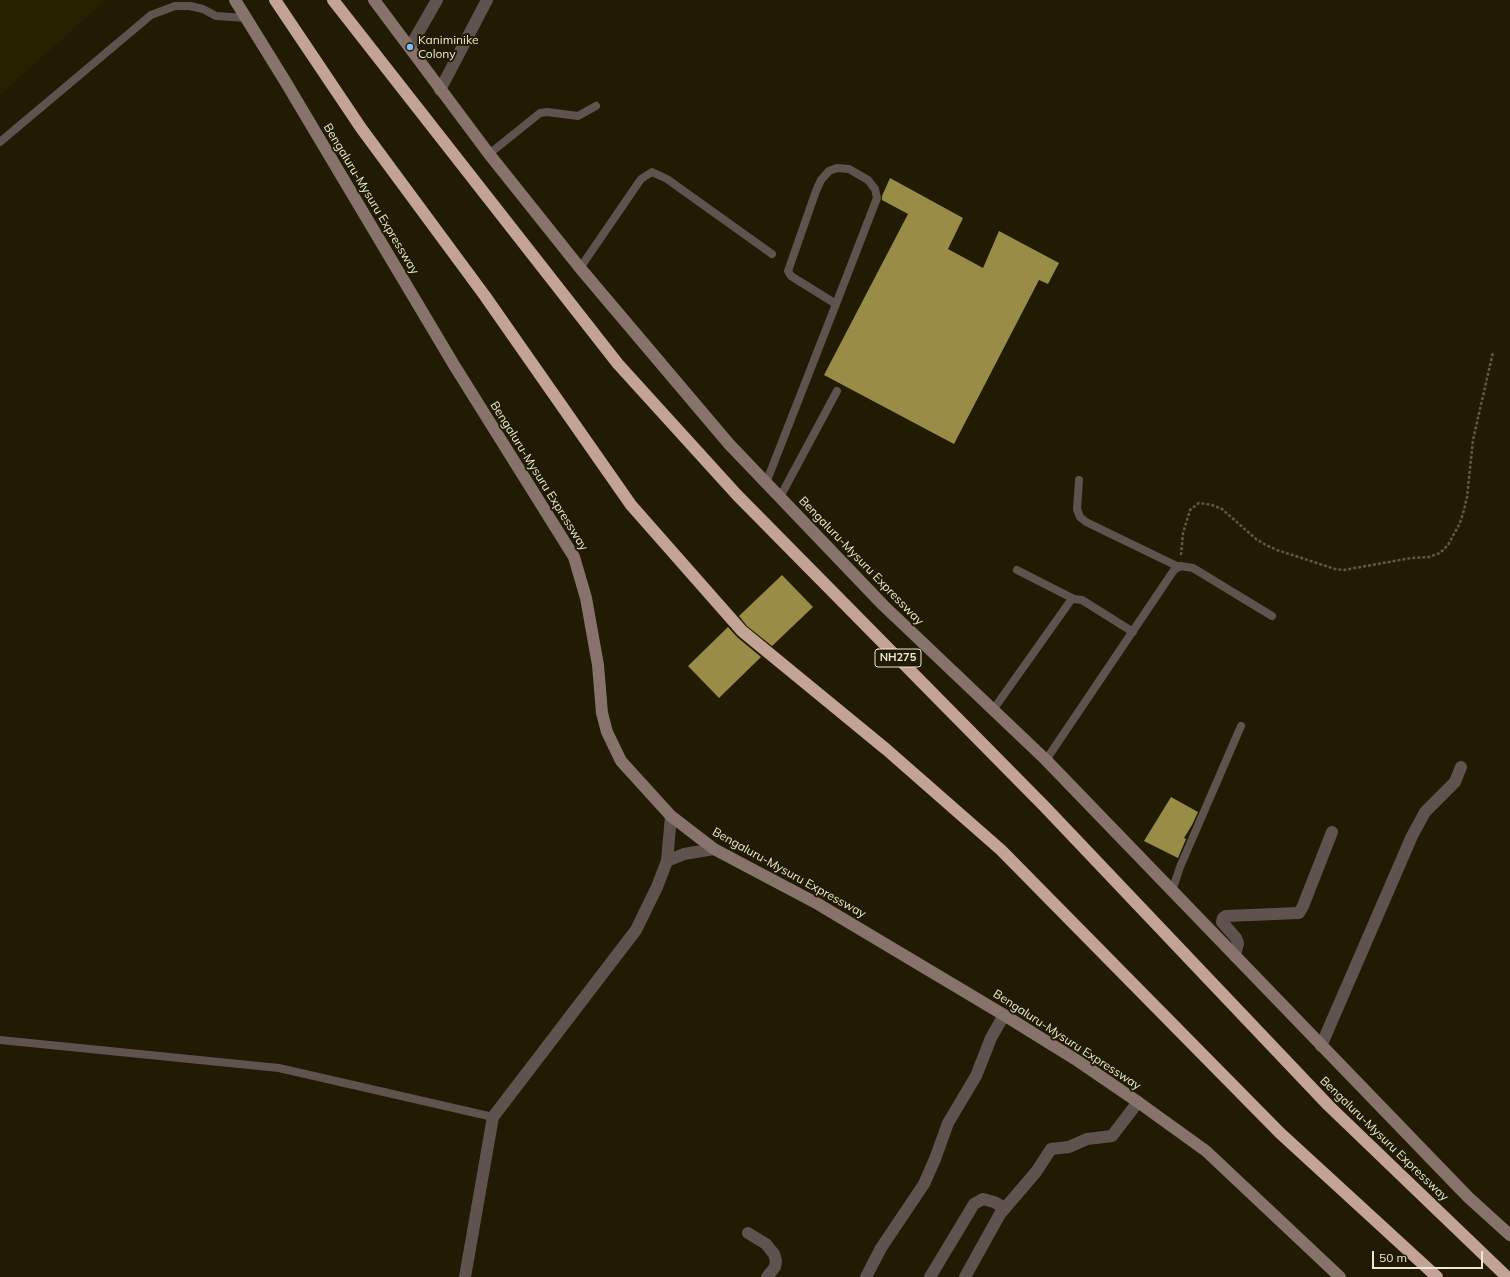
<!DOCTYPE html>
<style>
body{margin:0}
#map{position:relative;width:1510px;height:1277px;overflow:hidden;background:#201b02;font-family:Mulish,sans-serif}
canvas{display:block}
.scale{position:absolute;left:1372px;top:1251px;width:111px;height:18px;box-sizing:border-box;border:2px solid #ebe9d9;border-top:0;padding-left:5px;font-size:12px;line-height:14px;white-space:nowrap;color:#ebe9d9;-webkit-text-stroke:3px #201b02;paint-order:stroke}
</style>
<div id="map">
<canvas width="1510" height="1277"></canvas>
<div class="scale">50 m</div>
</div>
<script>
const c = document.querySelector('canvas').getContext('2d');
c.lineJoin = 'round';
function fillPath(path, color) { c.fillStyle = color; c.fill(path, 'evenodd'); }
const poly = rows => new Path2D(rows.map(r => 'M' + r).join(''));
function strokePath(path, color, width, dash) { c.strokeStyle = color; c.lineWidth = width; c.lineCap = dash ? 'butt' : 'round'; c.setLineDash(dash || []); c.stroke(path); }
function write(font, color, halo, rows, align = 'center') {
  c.font = font + ' Mulish,sans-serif'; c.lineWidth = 4; c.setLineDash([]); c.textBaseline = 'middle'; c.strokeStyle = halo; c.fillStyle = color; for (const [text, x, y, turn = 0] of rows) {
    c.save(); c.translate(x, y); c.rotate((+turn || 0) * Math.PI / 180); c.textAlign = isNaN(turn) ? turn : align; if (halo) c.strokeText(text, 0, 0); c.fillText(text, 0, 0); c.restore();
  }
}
const built = poly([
 [0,0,106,0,0,95]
]);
const building = poly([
 [890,178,963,218,948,249,983,268,999,231,1059,263,1048,284,1039,280,954,444,824,375,908,214,882,200,882,196],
 [782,575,813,607,772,646,747,626,739,616],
 [728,627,737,637,761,657,719,698,688,666],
 [1171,797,1198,812,1192,825,1184,838,1186,839,1178,858,1144,841]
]);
const path = poly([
 [1181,555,1183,533,1190,510,1199,503,1212,505,1222,509,1256,539,1266,545,1277,550,1335,569,1344,570,1411,558,1429,557,1440,553,1448,545,1460,523,1464,510,1467,497,1473,440,1493,352]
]);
const lane = poly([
 [0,142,151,15,175,6,190,6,203,9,216,16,246,18],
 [489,154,540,113,547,112,578,116,596,106],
 [580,268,641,179,652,172,667,179,772,254],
 [1079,480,1077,509,1080,517,1086,522,1179,567],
 [766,483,836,304,877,198,875,189,868,180,849,169,837,168,829,171,821,180,816,191,788,271,791,276,836,304],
 [780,497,837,391],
 [1017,570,1074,599],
 [993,710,1071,600,1074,599,1082,600,1133,632],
 [1046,760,1174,570,1180,566,1193,568,1272,616],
 [1172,891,1180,867,1241,726],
 [0,1040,279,1068,493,1117]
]);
const street = poly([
 [410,47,437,0],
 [440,90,487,0],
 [667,861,684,854,714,849],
 [1235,956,1238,943,1236,938,1222,922,1223,918,1226,916,1299,913,1303,906,1332,832],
 [1321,1046,1412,836,1425,812,1455,782,1461,767],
 [748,1233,766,1244,774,1254,776,1261,775,1267,767,1277],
 [465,1277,493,1117,636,930,657,887,667,861,671,816],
 [866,1277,881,1248,924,1184,935,1159,948,1123,976,1076,991,1038,1004,1015],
 [930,1277,974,1204,983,1199,994,1202,1005,1208],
 [965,1277,1000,1214,1036,1172,1051,1149,1069,1147,1087,1139,1112,1136,1138,1102]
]);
const secondary = poly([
 [235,0,285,81,454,365,574,557,586,598,598,665,602,713,607,732,621,761,671,816,714,849,818,904,1004,1015,1078,1061,1138,1102,1206,1151,1340,1277],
 [374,0,489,154,580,268,729,444,883,605,1046,760,1468,1197,1510,1235]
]);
const highway = poly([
 [275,0,361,128,485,296,631,505,742,631,887,750,1001,850,1280,1133,1437,1277],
 [333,0,618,364,737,495,1045,807,1329,1106,1507,1277]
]);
const markers = [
 [410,47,4,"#83bcfb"]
];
const shields = [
 [898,658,46]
];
const shieldNames = [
 ["NH275",898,658]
];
const poiNames = [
 ["Kaniminike",418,40],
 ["Colony",418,54]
];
const streetNames = [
 ["Bengaluru-Mysuru Expressway",371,199,59],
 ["Bengaluru-Mysuru Expressway",539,476,58],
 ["Bengaluru-Mysuru Expressway",861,561,46],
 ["Bengaluru-Mysuru Expressway",789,873,29],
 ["Bengaluru-Mysuru Expressway",1067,1040,33],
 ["Bengaluru-Mysuru Expressway",1384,1139,44]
];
fillPath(built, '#272100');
fillPath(building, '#998c47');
strokePath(path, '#5e5a43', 2.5, [3, 2]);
strokePath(lane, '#60534f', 8);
strokePath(street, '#60534f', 12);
strokePath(secondary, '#88736c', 12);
strokePath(highway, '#c3a297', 12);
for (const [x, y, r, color] of markers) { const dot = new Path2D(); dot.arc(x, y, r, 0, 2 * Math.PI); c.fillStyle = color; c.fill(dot); strokePath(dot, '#201b02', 1.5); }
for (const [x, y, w] of shields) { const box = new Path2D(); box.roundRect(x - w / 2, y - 9, w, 18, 3); c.fillStyle = '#201b02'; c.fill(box); strokePath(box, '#ebe9d9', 1); }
write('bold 11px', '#ebe9d9', null, shieldNames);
write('12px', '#ebe9d9', '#201b02', poiNames, 'left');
write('12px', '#ebe9d9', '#201b02', streetNames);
</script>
